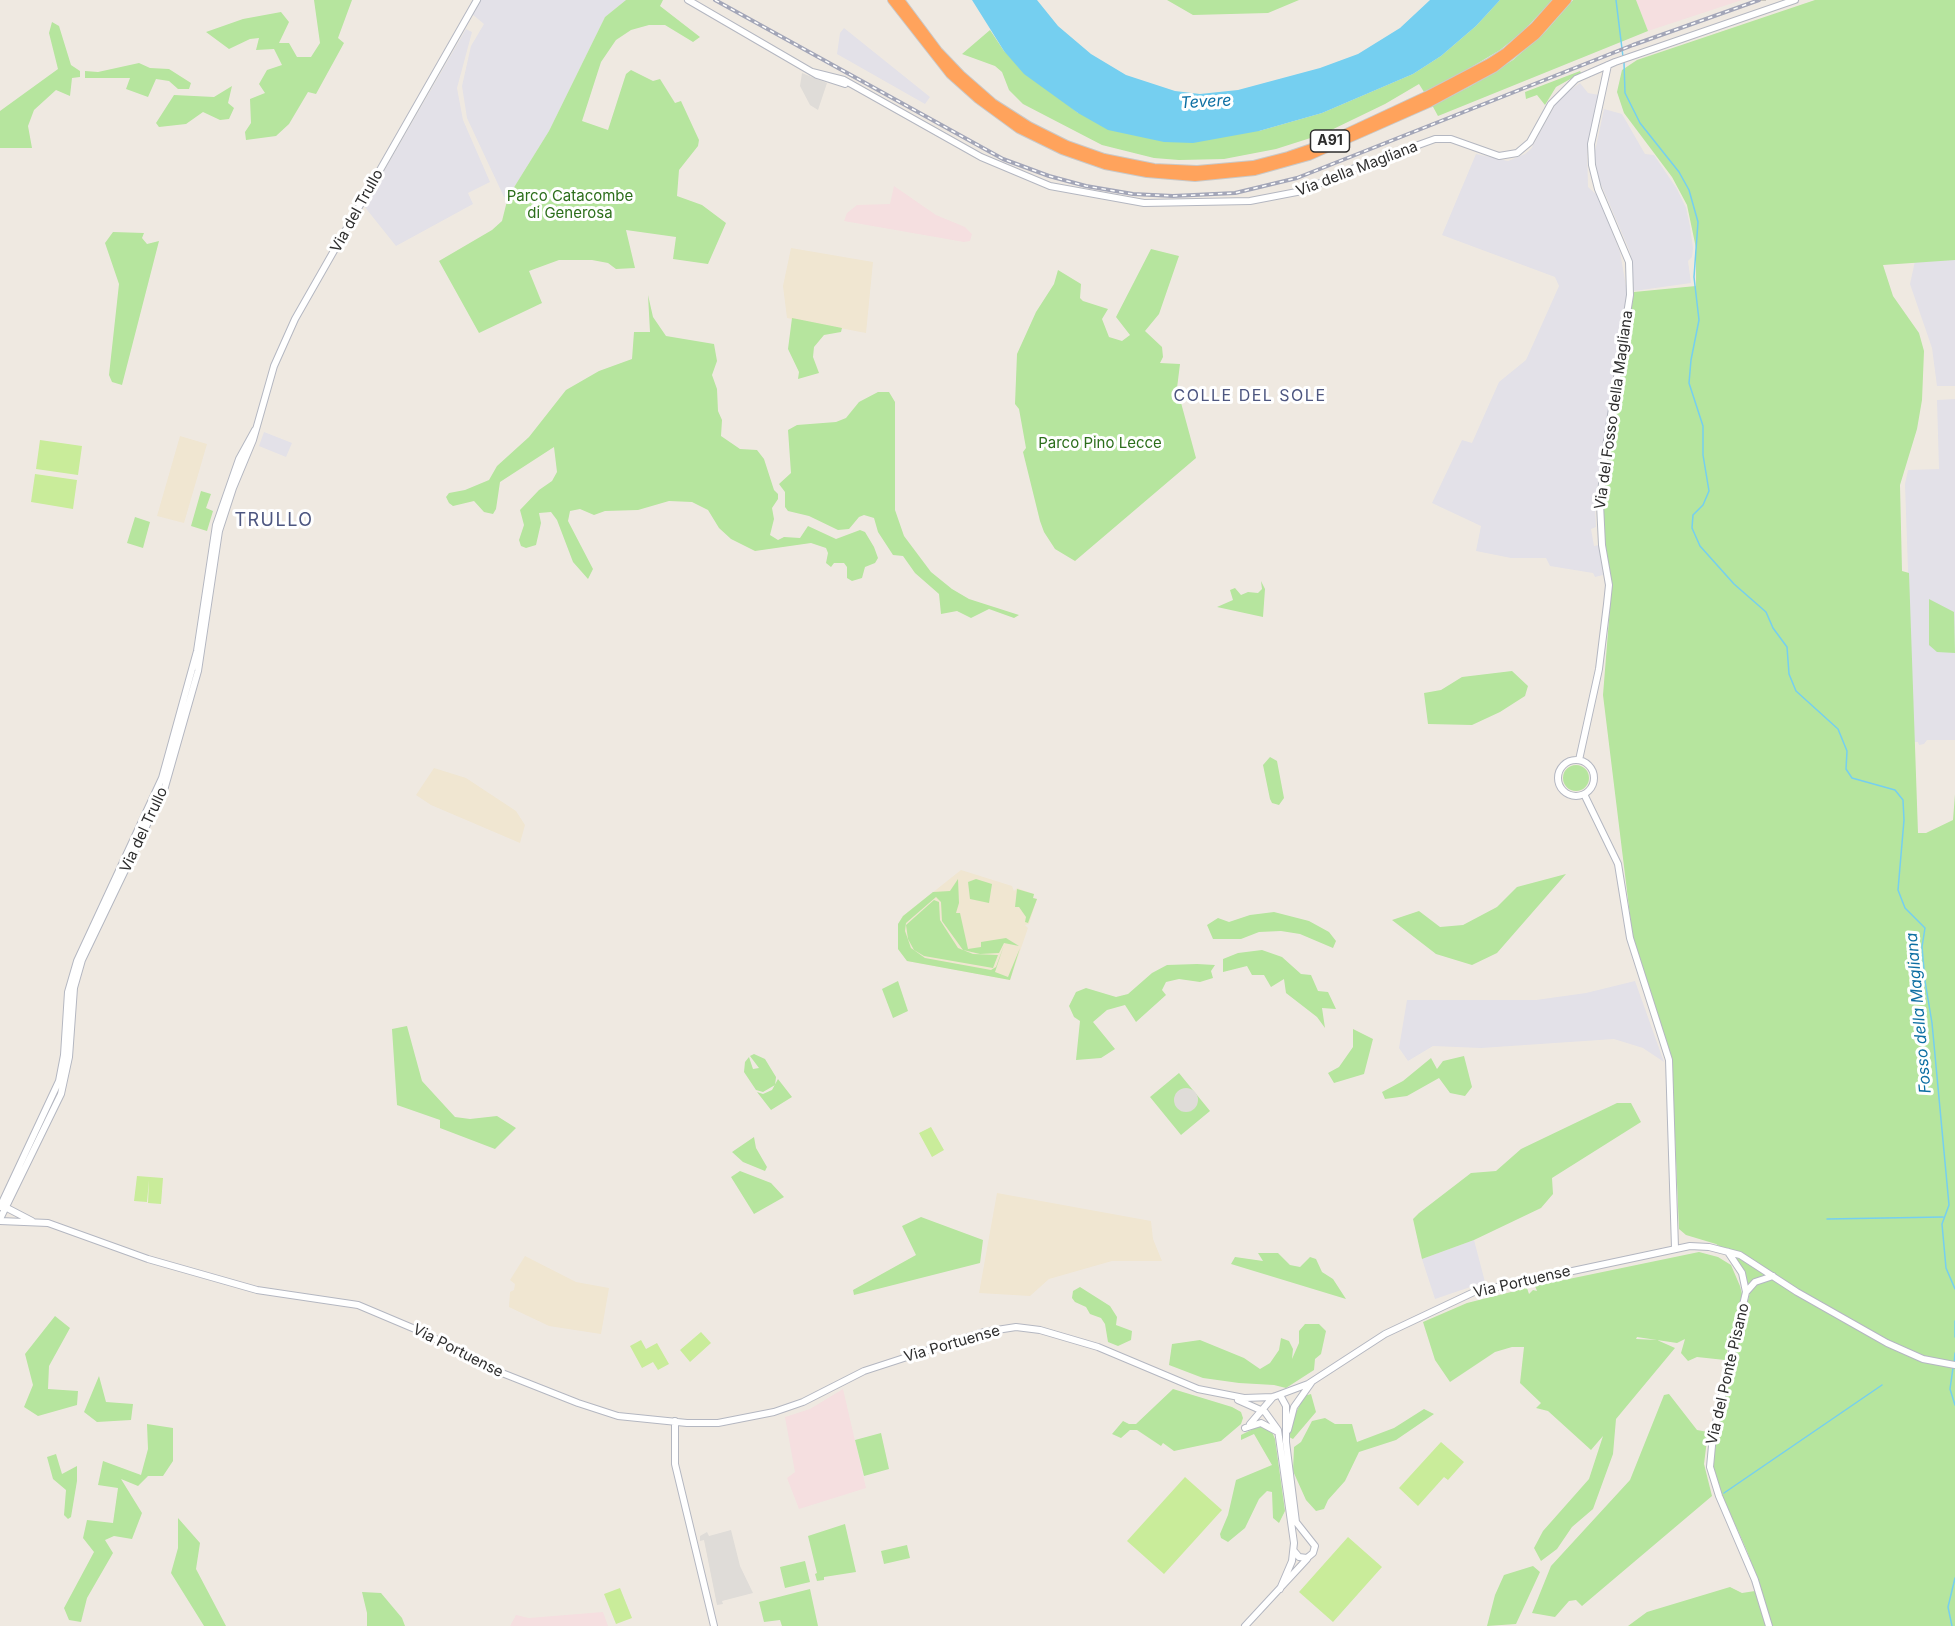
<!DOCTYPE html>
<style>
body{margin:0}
canvas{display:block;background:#efe9e1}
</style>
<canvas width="1955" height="1626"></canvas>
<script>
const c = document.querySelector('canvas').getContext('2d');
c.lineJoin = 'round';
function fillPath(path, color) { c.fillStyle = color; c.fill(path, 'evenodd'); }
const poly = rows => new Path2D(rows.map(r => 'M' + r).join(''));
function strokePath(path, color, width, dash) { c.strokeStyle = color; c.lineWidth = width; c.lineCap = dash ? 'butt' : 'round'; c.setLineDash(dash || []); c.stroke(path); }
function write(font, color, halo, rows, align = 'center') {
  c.font = font + ' Inter,sans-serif'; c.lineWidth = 6; c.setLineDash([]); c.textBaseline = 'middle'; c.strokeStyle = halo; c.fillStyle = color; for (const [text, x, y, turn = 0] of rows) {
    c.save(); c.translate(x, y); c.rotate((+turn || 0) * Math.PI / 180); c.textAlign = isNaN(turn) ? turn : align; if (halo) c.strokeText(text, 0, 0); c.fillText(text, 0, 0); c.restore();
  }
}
const industrial = poly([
 [480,0,626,0,605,17,549,131,508,197,504,197,467,118,462,86,471,46,484,24,472,14],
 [844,28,930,97,925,104,837,54,840,33],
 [466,29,472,32,457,88,463,120,490,182,468,193,473,204,396,246,364,206],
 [1580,83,1588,93,1599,95,1587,147,1588,187,1598,196,1620,252,1627,292,1601,462,1595,505,1596,527,1591,529,1594,546,1599,545,1603,575,1595,577,1593,573,1550,566,1546,558,1511,558,1476,551,1481,526,1432,503,1462,440,1472,443,1499,382,1526,360,1559,286,1555,277,1442,235,1476,154,1508,161,1525,154,1531,149,1559,98],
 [1604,109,1622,114,1645,154,1654,155,1677,189,1686,208,1690,226,1693,248,1692,257,1688,261,1691,283,1634,291,1630,252,1600,182,1594,156],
 [1955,260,1955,386,1937,386,1932,348,1910,284,1915,261],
 [1955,399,1955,740,1927,740,1924,744,1919,745,1918,742,1914,742,1905,484,1908,470,1939,469,1937,400],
 [264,432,292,443,286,457,259,446],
 [1635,981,1664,1062,1643,1048,1614,1039,1481,1048,1433,1046,1408,1061,1399,1048,1407,1000,1536,1000,1586,993],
 [1474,1240,1485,1282,1435,1299,1422,1259]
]);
const education = poly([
 [791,248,873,262,866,333,787,318,783,286],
 [180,436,207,444,184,523,157,516],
 [434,768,466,778,516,811,525,825,520,843,431,805,416,795],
 [961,870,1012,886,1014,891,1017,888,1034,894,1033,898,1037,899,1029,924,1025,925,1028,928,1010,980,907,961,898,949,898,924,903,916],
 [997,1193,1151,1221,1153,1239,1162,1261,1112,1261,1049,1279,1030,1296,979,1293],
 [525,1256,576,1282,609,1288,601,1334,549,1326,509,1307,510,1292,514,1290,515,1284,510,1280]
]);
const medical = poly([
 [1636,0,1742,0,1648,31],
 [894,186,936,215,965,227,972,234,970,241,964,242,844,221,847,213,857,205,890,204],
 [843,1389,866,1488,799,1509,787,1478,795,1472,785,1417,810,1409],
 [603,1612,608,1626,510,1626,516,1615,529,1618]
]);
const green = poly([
 [314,0,352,0,338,38,344,43,316,94,308,92,289,124,276,136,246,140,245,132,251,123,250,99,265,93,259,84,267,70,282,65,274,49,256,50,259,38,250,39,229,49,206,32,243,19,281,12,289,22,279,43,289,43,297,57,311,57,320,43],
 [626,0,663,0,660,6,700,37,693,42,665,25,649,25,631,30,616,40,601,62,582,121,608,130,626,74,631,70,653,81,660,79,675,103,681,101,699,140,698,146,679,170,677,196,702,205,726,223,708,264,673,259,676,237,626,230,635,268,616,269,608,263,592,260,559,260,529,271,542,303,479,333,439,261,492,230,502,221,508,197,549,131,605,17],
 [1167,0,1299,0,1268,13,1193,15],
 [1500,0,1553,0,1521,33,1500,50,1453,78,1424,92,1419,84,1385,104,1323,134,1276,149,1224,159,1179,160,1154,158,1102,145,1023,104,1009,90,1002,72,995,66,962,54,990,30,1004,51,1078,113,1259,131,1322,113,1413,74,1441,56,1476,26],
 [1573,0,1636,0,1648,31,1438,116,1432,105,1469,87,1513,60,1546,31],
 [1815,0,1955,0,1955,260,1883,265,1893,296,1919,333,1924,351,1922,400,1917,429,1900,485,1902,571,1909,573,1918,833,1926,833,1953,820,1955,794,1955,1626,1628,1626,1647,1612,1730,1587,1742,1593,1755,1591,1764,1598,1747,1551,1718,1486,1712,1464,1716,1432,1750,1292,1744,1270,1732,1254,1716,1244,1686,1235,1679,1229,1672,1065,1633,940,1603,695,1611,594,1601,521,1603,499,1634,292,1696,286,1696,248,1687,205,1672,177,1624,113,1617,92,1622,70,1637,60],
 [52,22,59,26,71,65,80,71,80,77,72,78,70,96,56,90,34,110,28,126,32,148,0,148,0,111,58,69,49,33],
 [139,63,150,68,169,69,191,83,189,89,178,89,169,81,156,79,148,97,126,89,130,78,85,78,85,71,98,72],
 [1580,71,1581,73,1556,87,1545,105,1537,95,1526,99,1525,92],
 [232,86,228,103,234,108,229,119,220,120,203,112,186,124,159,127,156,123,174,95,214,97],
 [113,232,144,233,142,238,147,244,159,241,122,385,112,382,109,375,119,284,105,243],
 [1151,249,1179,256,1159,314,1145,331,1162,347,1163,357,1160,363,1180,364,1177,388,1196,458,1075,561,1055,549,1044,532,1040,521,1023,452,1026,448,1019,409,1015,404,1017,354,1036,312,1054,284,1058,270,1081,284,1080,298,1083,301,1108,309,1102,319,1109,337,1122,341,1130,335,1116,317],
 [648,295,653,317,666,336,714,344,717,361,712,375,717,389,718,411,722,420,721,436,740,449,757,450,764,459,774,490,778,494,778,499,772,508,774,519,770,535,778,540,784,537,800,538,808,526,836,539,860,530,865,532,874,547,878,558,875,563,865,567,862,578,852,581,847,578,847,567,844,563,834,563,831,567,826,563,828,553,826,548,811,543,755,551,731,539,719,528,708,510,692,502,669,501,638,510,605,511,594,515,580,509,570,511,568,521,593,569,588,579,573,562,557,520,551,512,539,513,541,523,536,545,526,548,521,546,519,540,524,525,520,510,539,490,552,481,557,472,554,447,500,482,496,509,493,514,484,512,474,501,453,506,449,503,446,497,449,493,465,490,489,480,497,466,529,437,566,390,599,371,632,359,634,332,650,332],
 [792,318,842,328,841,332,824,335,814,347,813,357,819,373,798,379,799,372,788,349],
 [878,392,889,392,895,402,895,510,904,536,931,572,952,589,969,599,1019,615,1014,618,989,609,971,618,957,611,941,614,939,594,915,573,903,556,893,555,878,532,874,518,864,515,859,517,849,529,838,530,809,516,788,511,785,507,785,492,779,484,791,473,788,430,797,425,836,422,846,418,859,402],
 [201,491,211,494,206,508,213,511,207,531,191,526],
 [135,517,150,522,143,548,127,543],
 [1261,581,1265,589,1263,617,1217,607,1233,600,1230,590,1235,588,1241,595,1248,592,1258,593,1262,589],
 [1929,599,1954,612,1955,653,1937,652,1929,645],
 [1512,671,1528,686,1525,696,1500,712,1472,725,1428,724,1424,693,1441,690,1462,677],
 [1270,757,1277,761,1284,798,1279,805,1272,803,1270,799,1263,765],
 '1563 778a13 13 0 1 1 26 0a13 13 0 1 1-26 0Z',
 [1566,874,1497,953,1472,965,1436,954,1392,920,1419,911,1440,927,1463,925,1497,907,1517,887],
 [958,879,959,903,956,913,960,913,968,949,981,947,981,942,1006,938,1019,946,1004,943,999,953,980,954,963,950,942,921,941,902,936,897,906,923,905,931,911,948,925,958,991,970,996,967,1004,945,995,972,1008,977,1020,948,1010,980,907,961,898,949,898,924,903,916,933,892,950,891],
 [976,879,992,884,989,903,970,899,968,882],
 [1017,889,1034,894,1033,898,1037,899,1028,923,1025,922,1026,917,1019,907,1015,907],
 [934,900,939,902,940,920,958,948,973,954,998,955,993,968,924,956,914,950,908,939,906,925],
 [1274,912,1309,921,1329,932,1336,941,1333,948,1300,934,1281,931,1259,932,1241,939,1213,939,1207,925,1218,918,1229,922,1250,915],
 [1262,950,1282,957,1301,974,1311,975,1318,991,1328,992,1336,1009,1322,1008,1325,1028,1317,1017,1286,993,1284,979,1271,987,1264,975,1252,975,1247,966,1223,972,1223,959,1238,953],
 [1197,964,1215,965,1211,971,1213,978,1200,982,1179,979,1166,982,1162,990,1166,995,1136,1022,1125,1005,1107,1010,1093,1022,1115,1049,1101,1058,1076,1060,1080,1021,1074,1017,1069,1006,1076,992,1086,988,1116,997,1128,994,1152,973,1167,965],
 [898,981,908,1011,893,1018,882,989],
 [407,1026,422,1081,455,1117,470,1119,497,1116,516,1128,495,1149,440,1128,440,1120,397,1105,392,1029],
 [1353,1029,1373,1039,1364,1074,1334,1083,1328,1073,1339,1067,1353,1047],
 [754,1054,765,1059,776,1077,775,1085,763,1092,756,1090,744,1072,745,1062,749,1057,753,1069,759,1068,750,1056],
 [1464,1056,1472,1087,1465,1096,1450,1093,1439,1078,1407,1096,1385,1099,1382,1092,1403,1081,1431,1058,1437,1069,1443,1061],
 [1179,1073,1210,1111,1181,1135,1150,1097],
 [778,1079,792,1097,771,1110,757,1092,763,1094,772,1090],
 [1617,1103,1631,1103,1641,1122,1552,1178,1553,1194,1541,1208,1474,1240,1422,1259,1413,1219,1419,1213,1471,1173,1496,1171,1521,1149],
 [754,1137,756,1148,767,1167,765,1171,743,1162,732,1152],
 [740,1171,771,1183,784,1197,754,1214,731,1177],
 [921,1217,983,1240,980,1263,854,1295,853,1290,916,1255,902,1226],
 [1699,1252,1718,1257,1731,1265,1740,1286,1742,1294,1725,1360,1697,1357,1688,1361,1681,1353,1685,1339,1677,1343,1637,1337,1636,1339,1657,1340,1675,1348,1616,1419,1613,1454,1593,1509,1572,1527,1557,1549,1541,1561,1534,1548,1543,1531,1589,1479,1603,1436,1591,1450,1548,1411,1536,1408,1541,1403,1520,1383,1524,1347,1512,1347,1495,1352,1450,1382,1435,1360,1423,1322,1467,1303,1527,1288,1529,1294,1533,1290,1537,1291,1535,1286],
 [1258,1253,1278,1253,1290,1265,1300,1267,1310,1257,1316,1259,1322,1272,1333,1279,1346,1299,1231,1264,1235,1257,1263,1261],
 [1080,1287,1110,1306,1117,1317,1116,1325,1132,1331,1131,1340,1118,1346,1108,1342,1105,1324,1101,1318,1090,1314,1086,1307,1075,1302,1072,1298,1073,1291],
 [55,1316,70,1328,49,1366,48,1389,78,1391,77,1405,38,1416,24,1407,33,1385,25,1354],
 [1305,1324,1319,1324,1326,1331,1321,1354,1315,1359,1314,1370,1286,1388,1274,1385,1239,1383,1203,1378,1169,1365,1172,1344,1200,1340,1244,1358,1260,1369,1270,1363,1279,1350,1281,1338,1289,1341,1293,1349,1292,1359,1299,1343,1299,1331],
 [99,1376,106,1402,133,1404,131,1420,97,1422,84,1412],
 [1173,1389,1232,1407,1241,1412,1243,1418,1241,1424,1221,1441,1174,1451,1163,1443,1161,1446,1137,1430,1130,1430,1121,1438,1112,1434,1123,1421,1129,1424,1136,1424],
 [1311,1394,1316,1412,1293,1439,1289,1437,1293,1419,1304,1396],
 [1669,1394,1697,1430,1708,1432,1704,1464,1712,1496,1582,1606,1576,1600,1569,1601,1555,1617,1532,1613,1551,1566,1630,1480,1664,1395],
 [1424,1409,1434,1414,1396,1440,1359,1452,1345,1481,1328,1500,1324,1509,1316,1511,1306,1500,1293,1471,1294,1447,1301,1442,1312,1421,1325,1418,1335,1424,1352,1424,1357,1442,1394,1428],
 [147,1424,173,1428,173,1461,163,1476,148,1476,138,1486,121,1479,142,1513,132,1539,114,1536,105,1540,113,1553,87,1598,81,1622,69,1620,64,1608,94,1552,83,1538,87,1520,113,1523,118,1488,98,1485,103,1461,141,1475,148,1449],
 [1259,1426,1272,1432,1275,1439,1285,1511,1279,1523,1273,1518,1272,1492,1267,1491,1259,1499,1245,1528,1228,1542,1221,1538,1220,1534,1228,1515,1236,1480,1272,1465,1254,1434,1241,1440,1241,1435],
 [881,1433,889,1469,864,1476,855,1440],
 [56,1454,62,1474,77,1466,77,1481,71,1517,68,1519,64,1515,66,1490,53,1479,47,1457],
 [178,1518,200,1543,196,1569,226,1626,204,1626,171,1573,178,1548],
 [845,1524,856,1572,824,1577,824,1580,817,1581,815,1574,817,1573,808,1536],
 [907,1545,910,1558,884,1564,881,1551],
 [805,1561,810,1582,785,1588,780,1567],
 [1533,1566,1540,1572,1516,1624,1487,1626,1495,1595,1504,1575],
 [810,1589,818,1626,782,1626,780,1620,764,1622,759,1602],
 [362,1592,381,1593,402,1618,405,1626,367,1626,367,1613]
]);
const pitch = poly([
 [40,440,82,446,78,475,36,469],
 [35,474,77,480,73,509,31,502],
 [931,1127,944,1150,932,1157,919,1133],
 [137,1176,163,1178,161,1204,148,1203,149,1180,147,1202,134,1201],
 [701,1332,711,1343,690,1362,680,1350],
 [641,1340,646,1349,657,1343,669,1364,658,1370,653,1362,642,1368,630,1346],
 [1441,1442,1464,1462,1448,1480,1444,1477,1418,1506,1399,1488],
 [1185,1477,1222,1510,1164,1574,1127,1541],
 [1348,1537,1382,1567,1333,1622,1299,1592],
 [620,1588,632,1618,616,1624,604,1594]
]);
const plaza = poly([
 [802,73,827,83,818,110,810,105,800,86],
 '1174 1100a12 12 0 1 1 24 0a12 12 0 1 1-24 0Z',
 [731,1530,740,1566,753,1593,722,1601,723,1604,717,1605,704,1540,700,1541,700,1536,707,1532,709,1536]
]);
const water = poly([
 [972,0,1037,0,1058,26,1091,54,1126,75,1175,91,1200,94,1238,90,1320,68,1358,54,1400,28,1430,0,1500,0,1476,26,1441,56,1413,74,1322,113,1259,131,1193,143,1164,142,1108,130,1078,113,1024,74,1004,51]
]);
const stream = poly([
 [1616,0,1623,57],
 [1624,62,1625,93,1640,123,1679,172,1689,190,1698,222,1694,277,1699,320,1691,360,1689,383,1703,426,1703,455,1709,491,1703,505,1693,515,1692,528,1700,546,1734,584,1766,612,1773,628,1787,647,1789,674,1796,691,1838,729,1847,751,1846,769,1852,778,1895,790,1903,800,1904,820,1898,890,1905,908,1925,928,1922,947,1925,981,1932,1023,1949,1205,1942,1224,1946,1268,1955,1289],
 [1827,1219,1943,1217],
 [1955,1321,1955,1337],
 [1954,1364,1955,1353],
 [1953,1368,1950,1389,1955,1405],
 [1724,1493,1882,1385],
 [1952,1626,1948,1607,1955,1578]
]);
const secondaryTunnel = poly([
 [1763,0,1763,1]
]);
const secondary = poly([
 [688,0,817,75,845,84],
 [812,72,844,80,981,157,1050,186,1144,203,1250,201,1302,191,1357,167,1435,139,1451,139,1499,156,1517,153,1530,142,1551,104,1576,79,1615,62,1795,0],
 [1579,760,1599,669,1607,604,1609,585,1602,545,1600,504,1605,453,1630,295,1629,262,1598,189,1592,165,1591,144,1608,65],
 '1558 778a18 18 0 1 1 36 0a18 18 0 1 1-36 0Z',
 [1584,794,1618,864,1630,938,1669,1060,1675,1248],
 [0,1207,59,1081,64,1055,68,992,77,961,162,778,197,651,216,525,239,459,255,430],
 [7,1208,32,1221],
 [0,1219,61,1094,69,1057,74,988,82,960,165,787,198,671,219,531,233,488,253,440,274,366,295,319,477,0],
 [0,1221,48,1223,148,1259,257,1290,358,1305,422,1332,502,1373,578,1403,618,1416,687,1423,718,1423,774,1412,803,1402,864,1371,984,1332,1016,1327,1040,1330,1098,1347,1198,1389,1244,1398,1273,1397,1308,1384,1385,1334,1474,1292,1690,1246,1709,1247,1740,1255,1797,1292,1887,1343,1923,1359,1955,1365],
 [1728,1252,1742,1273,1746,1292,1713,1435,1710,1467,1719,1496,1755,1580,1769,1626],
 [1747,1291,1755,1282,1773,1276],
 [1280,1395,1286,1406,1286,1442,1296,1522,1315,1546,1313,1553,1307,1558,1299,1557,1294,1551],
 [1238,1400,1265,1412,1278,1430,1294,1543,1292,1561,1280,1589],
 [675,1421,675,1464,714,1626],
 [1250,1424,1273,1397],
 [1245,1428,1261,1423,1276,1431],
 [1288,1430,1294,1407,1311,1383],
 [1245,1626,1307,1559]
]);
const highway = poly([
 [892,0,950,74,978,99,1019,129,1062,150,1105,165,1147,173,1195,177,1255,171,1309,156,1429,103,1494,68,1536,35,1567,0],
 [900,0,938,51,961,75,993,103,1029,126,1067,145,1104,158,1154,168,1197,170,1253,165,1288,156,1323,144,1426,96,1489,63,1506,52,1535,26,1558,0]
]);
const rail = poly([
 [715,0,1003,159,1049,176,1086,186,1133,194,1173,196,1235,193,1297,178,1633,45,1759,0]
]);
const shields = [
 [1330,141,39]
];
const shieldNames = [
 ["A91",1330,141]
];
const streetNames = [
 ["Via della Magliana",1357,169,-21],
 ["Via del Trullo",357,211,-61],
 ["Via del Fosso della Magliana",1614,410,-82],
 ["Via del Trullo",144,830,-65],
 ["Via Portuense",1522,1282,-13],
 ["Via Portuense",952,1344,-16],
 ["Via Portuense",458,1351,27],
 ["Via del Ponte Pisano",1728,1374,-77]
];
const parkNames = [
 ["Parco Catacombe",570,196],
 ["di Generosa",570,213],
 ["Parco Pino Lecce",1100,443]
];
const waterNames = [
 ["Tevere",1206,102,-3],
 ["Fosso della Magliana",1919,1013,-95]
];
const neighbourhoodNames = [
 ["COLLE DEL SOLE",1250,396]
];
const quarterNames = [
 ["TRULLO",274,521]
];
fillPath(industrial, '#e3e1e8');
fillPath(education, '#f0e6d1');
fillPath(medical, '#f5dfe0');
fillPath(green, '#b6e59e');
fillPath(pitch, '#c9ec9a');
fillPath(plaza, '#dfdcd8');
fillPath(water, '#75cff0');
strokePath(stream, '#75cff0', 1.5);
strokePath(secondaryTunnel, '#c8c4bd', 6, [6, 3]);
strokePath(secondary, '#b4b7c1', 8);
strokePath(highway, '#c9c9c9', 10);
strokePath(secondary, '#fff', 6);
strokePath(highway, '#ffa35c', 8);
strokePath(rail, '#a3a6b8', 4);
strokePath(rail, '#fff', 1.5, [4.5]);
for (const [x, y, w] of shields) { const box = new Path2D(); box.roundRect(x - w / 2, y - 11, w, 22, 4.5); c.fillStyle = '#fff'; c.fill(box); strokePath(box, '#2e2e2e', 1.5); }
write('bold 14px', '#2e2e2e', null, shieldNames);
write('15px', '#2e2e2e', '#fff', streetNames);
write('15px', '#2c6e1b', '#fff', parkNames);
write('italic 16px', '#0d6fa3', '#fff', waterNames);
c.letterSpacing = '1.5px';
write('16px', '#4d5680', '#fff', neighbourhoodNames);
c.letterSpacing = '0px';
c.letterSpacing = '1.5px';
write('18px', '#4d5680', '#fff', quarterNames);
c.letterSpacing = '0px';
</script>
